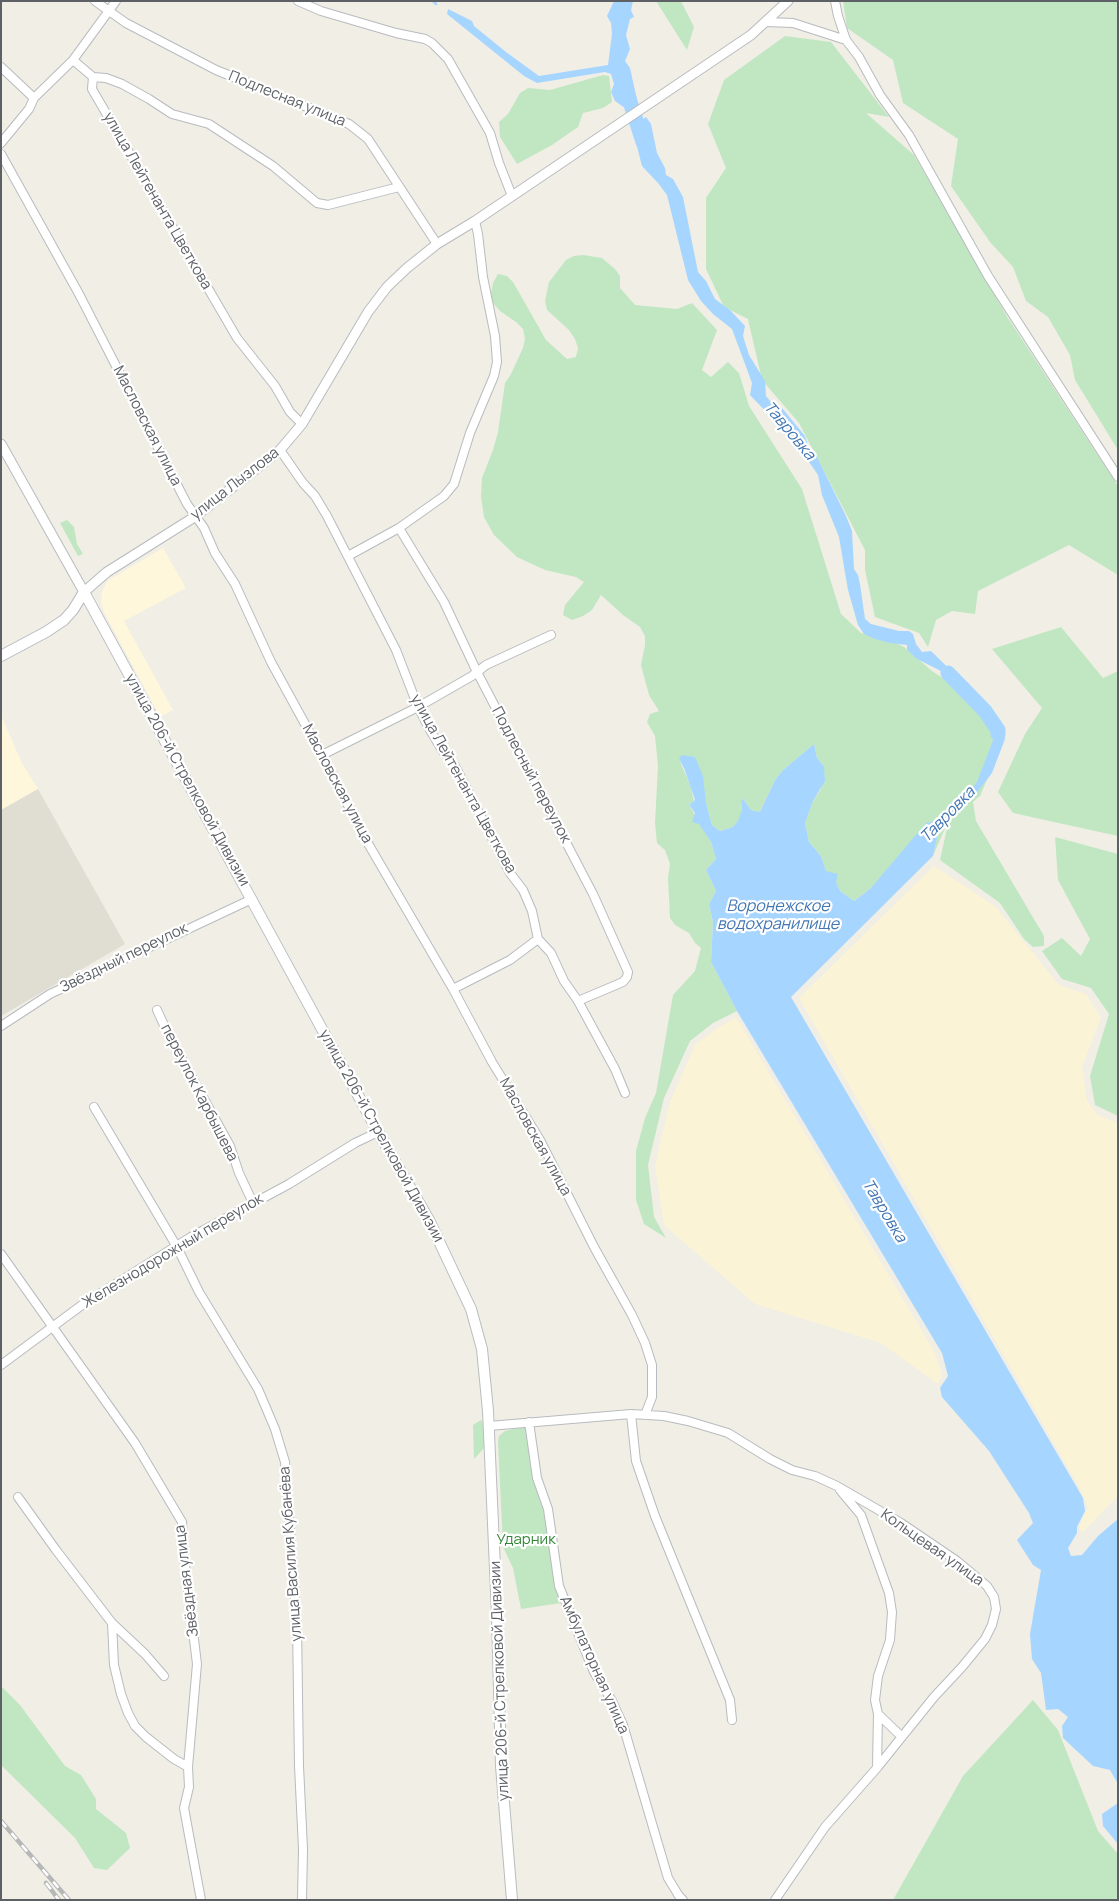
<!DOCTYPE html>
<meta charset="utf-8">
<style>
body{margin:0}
#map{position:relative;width:1119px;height:1901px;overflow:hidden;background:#f0eee5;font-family:Manrope,sans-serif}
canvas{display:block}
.frame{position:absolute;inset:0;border:2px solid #5d6166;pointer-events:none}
</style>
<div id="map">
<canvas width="1119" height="1901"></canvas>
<div class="frame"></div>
</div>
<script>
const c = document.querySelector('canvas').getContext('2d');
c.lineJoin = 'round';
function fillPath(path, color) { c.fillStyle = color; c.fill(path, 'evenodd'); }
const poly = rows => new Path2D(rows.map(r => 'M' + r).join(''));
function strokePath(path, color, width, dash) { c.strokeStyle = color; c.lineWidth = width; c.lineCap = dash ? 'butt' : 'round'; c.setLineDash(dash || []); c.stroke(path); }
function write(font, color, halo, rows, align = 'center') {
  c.font = font + ' Manrope,sans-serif'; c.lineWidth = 4.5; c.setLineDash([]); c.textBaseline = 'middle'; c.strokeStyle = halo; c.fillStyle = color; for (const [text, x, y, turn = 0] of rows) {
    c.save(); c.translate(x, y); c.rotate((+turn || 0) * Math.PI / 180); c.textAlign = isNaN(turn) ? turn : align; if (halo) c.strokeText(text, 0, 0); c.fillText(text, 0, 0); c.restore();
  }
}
const commercial = poly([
 [163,548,186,588,124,621,173,710,160,717,104,612,101,602,102,592,107,581],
 [1,715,22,763,38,789,1,810]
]);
const education = poly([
 [38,789,125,944,1,1016,1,810]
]);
const green = poly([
 [656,1,681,1,694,27,687,50],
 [843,1,1118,1,1118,450,1075,380,1070,355,1048,317,1026,301,1013,267,990,242,951,186,958,139,903,103,893,60,847,28],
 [785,36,831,42,889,117,866,113,914,155,1008,318,1118,486,1118,575,1069,545,978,591,975,614,952,611,936,620,928,647,919,633,875,617,865,570,865,550,799,423,762,380,748,319,724,307,706,269,706,198,726,168,708,124,724,80],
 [603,75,609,76,612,102,603,108,583,113,578,127,552,145,517,164,500,137,499,122,508,114,520,93,528,88,550,90],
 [583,255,602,258,615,269,620,276,620,288,635,305,677,309,692,303,717,330,702,370,711,377,728,362,739,373,749,406,802,489,841,614,861,633,896,643,904,647,932,671,964,692,989,719,994,738,992,768,980,796,973,802,976,821,1044,936,1044,946,1033,947,1024,939,1000,903,940,860,949,819,933,856,941,820,871,888,854,901,840,891,836,882,826,871,821,856,809,842,805,823,813,801,821,789,824,766,817,758,814,744,783,770,775,780,760,812,751,810,743,799,741,800,742,809,739,821,733,827,720,831,712,825,706,803,679,759,690,785,694,801,689,805,711,842,716,859,706,870,716,891,709,904,713,922,711,962,737,1011,713,1023,690,1041,664,1098,648,1165,654,1217,666,1238,644,1224,636,1200,636,1151,645,1118,656,1093,673,995,695,971,701,948,695,943,689,933,675,925,670,918,668,878,670,864,665,850,657,843,655,823,658,766,655,736,647,722,650,714,659,711,649,695,641,665,645,645,645,636,640,627,623,615,601,595,592,610,583,616,572,620,563,615,565,605,584,582,576,577,545,570,517,557,494,535,484,517,481,497,482,478,493,450,498,432,505,383,511,374,523,348,525,339,523,329,516,322,500,311,493,303,491,294,493,283,498,274,507,276,513,282,546,340,567,359,576,357,578,348,575,339,569,330,547,310,545,301,549,282,566,260,574,256],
 [67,520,74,527,77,544,83,554,78,556,60,523],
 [1061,627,1103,678,1118,671,1118,836,1013,813,998,792,1025,734,1042,708,992,649],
 [1055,837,1118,854,1118,1116,1095,1105,1090,1076,1109,1014,1091,988,1062,979,1042,951,1062,938,1081,956,1090,939,1058,880],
 [481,1420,486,1431,484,1448,474,1459,473,1425],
 [527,1426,545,1509,556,1586,561,1603,521,1609,513,1568,503,1547,498,1441,499,1436,505,1431],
 [1,1686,20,1705,65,1766,81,1775,96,1799,96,1809,126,1833,130,1848,107,1870,94,1868,75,1838,1,1765],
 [1033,1700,1058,1730,1098,1831,1118,1854,1118,1900,893,1900,963,1776]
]);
const sand = poly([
 [934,866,995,906,1059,985,1086,994,1101,1018,1082,1067,1087,1101,1098,1115,1118,1123,1118,1496,1082,1533,1079,1527,1088,1507,1078,1485,799,998],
 [736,1017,935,1353,942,1374,938,1384,881,1343,755,1304,664,1225,655,1166,670,1102,695,1045,716,1029]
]);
const water = poly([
 [614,1,633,1,631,10,634,17,630,19,626,35,630,49,625,61,630,68,637,100,625,108,615,101,611,92,614,84,611,74,605,72,537,83,524,76,447,14,448,9,472,21,474,26,506,52,539,76,608,65,612,34,611,23,607,16],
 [646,117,651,124,657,153,665,168,666,175,673,179,683,197,698,272,706,281,715,299,730,310,745,326,743,336,749,355,765,381,766,396,771,402,782,408,805,436,809,448,814,451,846,516,852,531,854,569,858,575,860,584,865,619,871,624,899,631,909,631,913,634,916,644,922,652,931,651,987,706,996,718,1005,739,992,773,978,791,940,825,933,856,791,997,1083,1498,1085,1511,1077,1527,1077,1533,1068,1548,1071,1556,1082,1555,1098,1536,1118,1519,1118,1784,1110,1770,1093,1766,1063,1738,1062,1726,1068,1717,1058,1709,1046,1710,1041,1673,1032,1659,1030,1634,1041,1570,1033,1565,1017,1540,1033,1523,1029,1513,989,1451,942,1397,940,1388,948,1376,942,1353,737,1011,711,962,713,922,709,904,716,891,706,870,716,859,711,842,699,824,692,822,695,813,689,805,695,800,684,768,679,759,682,755,695,757,703,776,706,803,712,825,720,831,733,827,738,821,742,809,741,800,743,799,751,810,760,812,775,780,783,770,814,744,817,758,824,766,825,781,813,801,805,823,809,842,821,856,826,871,838,874,836,882,840,891,854,901,871,888,926,823,932,822,966,796,977,782,994,738,991,719,976,701,960,687,939,670,917,659,907,650,907,645,890,643,875,639,864,634,858,625,848,590,839,537,822,495,818,475,796,443,750,395,752,383,732,329,713,314,701,301,688,280,667,195,658,183,642,166,632,127],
 [1118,1803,1118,1844,1103,1826,1102,1814]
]);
const stream = poly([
 [433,1,436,4]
]);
const river = poly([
 [625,86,643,142],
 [948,673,985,711,998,730,998,734]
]);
const minor = poly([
 [95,1,126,23,216,70,349,124,368,139,437,244],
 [298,1,321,11,396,33,425,39,432,43,448,59,490,133,499,163,512,196],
 [835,1,838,16,846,40,859,57,880,95,909,135,988,276,1118,477],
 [766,22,793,23,846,40],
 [73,60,116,1],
 [1,67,34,98,73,60,93,77,92,89,237,338,275,386,290,412,302,424],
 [93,77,106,78,122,84,149,99,172,114,209,124,273,166,317,203,328,205,399,187],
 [1,143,29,109,34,98],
 [1,154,79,294,187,504,204,528,215,553,235,584,271,662,322,755,366,840,453,989,492,1062,540,1140,594,1247,632,1315,645,1343,652,1365,652,1397,645,1415],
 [280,450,303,483,315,496,327,516,396,650,418,707,430,730,442,750,455,766,510,873,523,890,532,911,538,939,551,953,564,981,578,1001,615,1069,625,1093],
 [399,528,444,602,477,672,593,894,628,972,627,977,623,982,578,1001],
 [348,556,399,528,444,496,454,484,470,433,494,376,497,362,495,336,483,277,478,234,475,221],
 [322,755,418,707,472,676,486,665,551,635],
 [453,989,510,960,538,939],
 [157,1010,169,1036,230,1146,239,1173,253,1203],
 [1,1026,50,994,252,899],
 [94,1107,177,1247,199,1292,258,1389,275,1429,285,1462,297,1624,299,1766,303,1849,302,1900],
 [1,1254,135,1443,182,1522,183,1549,197,1664,188,1767,189,1787,184,1808,201,1900],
 [1,1365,82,1305,191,1237,289,1184,355,1143,378,1132],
 [631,1414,636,1461,655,1516,730,1700,732,1720],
 [529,1422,537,1478,548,1509,559,1586,594,1672,612,1701,623,1725,668,1878,679,1896,683,1900],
 [489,1426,631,1414,664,1416,688,1421,728,1433,770,1459,792,1470,815,1476,837,1486,901,1523,957,1561,987,1586,994,1597,996,1609,992,1625,985,1639,962,1667,934,1697,876,1769,825,1827,775,1900],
 [840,1490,861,1515,889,1593,892,1612,890,1640,878,1676,875,1700,878,1714,877,1768],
 [18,1497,56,1550,112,1623,145,1654,164,1676],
 [112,1623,114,1665,121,1694,128,1713,135,1726,146,1737,174,1759,188,1767],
 [878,1714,901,1736]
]);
const tertiary = poly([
 [1,444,84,592,107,572,196,516,280,450,302,424,368,312,387,287,407,268,437,244,475,221,751,35,788,1]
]);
const secondary = poly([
 [84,592,378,1132,429,1220,471,1309,482,1349,488,1411,497,1614,501,1766,512,1900],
 [1,656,46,632,64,620,73,610,84,592]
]);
const rail = poly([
 [1,1821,69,1900],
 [46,1883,59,1900]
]);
const streetNames = [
 ["Подлесная улица",287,99,22],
 ["улица Лейтенанта Цветкова",157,201,60],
 ["Масловская улица",147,426,63],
 ["улица Лызлова",235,484,-38],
 ["Подлесный переулок",531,775,62],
 ["улица 206-й Стрелковой Дивизии",187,780,61],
 ["Масловская улица",337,784,62],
 ["улица Лейтенанта Цветкова",463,784,61],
 ["Звёздный переулок",124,958,-26],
 ["переулок Карбышева",199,1093,63],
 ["улица 206-й Стрелковой Дивизии",381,1136,61],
 ["Масловская улица",535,1137,61],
 ["Железнодорожный переулок",173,1251,-31],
 ["Кольцевая улица",932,1548,35],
 ["улица Василия Кубанёва",291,1554,-94],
 ["Звёздная улица",187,1581,-97],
 ["Амбулаторная улица",594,1665,66],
 ["улица 206-й Стрелковой Дивизии",500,1681,-92]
];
const parkNames = [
 ["Ударник",526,1540]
];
const waterNames = [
 ["Тавровка",789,431,50],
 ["Тавровка",948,815,-46],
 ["Воронежское",778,907],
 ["водохранилище",778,925],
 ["Тавровка",884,1211,59]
];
fillPath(commercial, '#fef7db');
fillPath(education, '#e0ddd3');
fillPath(green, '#c1e7c2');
fillPath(sand, '#fbf3d5');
fillPath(water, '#a6d6ff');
strokePath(stream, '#a6d6ff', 2.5);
strokePath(river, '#a6d6ff', 15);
strokePath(minor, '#b8bbbf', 10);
strokePath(tertiary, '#b8bbbf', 11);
strokePath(secondary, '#b9bcc1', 12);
strokePath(minor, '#fff', 8);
strokePath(tertiary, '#fff', 9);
strokePath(secondary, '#fff', 10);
strokePath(rail, '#b6b7b7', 4.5);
strokePath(rail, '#fff', 2.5, [8]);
write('15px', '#5d6166', '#fff', streetNames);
write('15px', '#338639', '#fff', parkNames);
write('italic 16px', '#4076b4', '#fff', waterNames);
</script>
